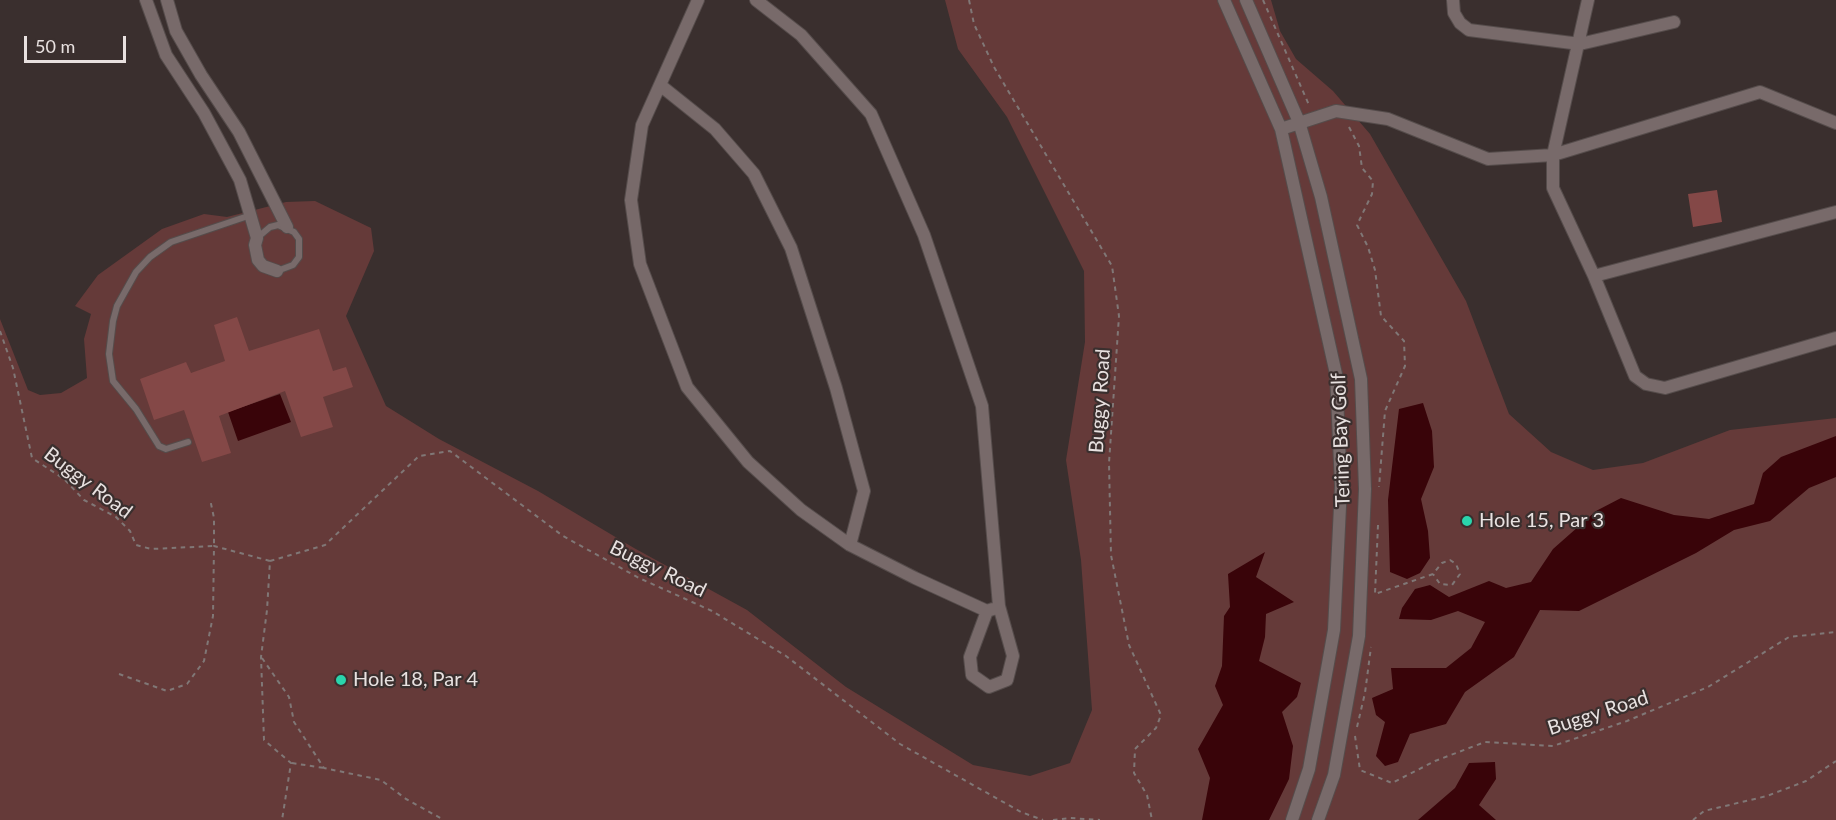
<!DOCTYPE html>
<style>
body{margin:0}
#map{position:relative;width:1836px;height:820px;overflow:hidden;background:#3a2f2e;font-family:Lato,sans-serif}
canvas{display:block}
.scale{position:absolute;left:24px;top:36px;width:102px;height:27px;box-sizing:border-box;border:3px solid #e8e1e0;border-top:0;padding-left:8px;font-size:18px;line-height:21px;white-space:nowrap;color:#e8e1e0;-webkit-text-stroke:4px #3a2f2e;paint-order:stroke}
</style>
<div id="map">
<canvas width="1836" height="820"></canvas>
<div class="scale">50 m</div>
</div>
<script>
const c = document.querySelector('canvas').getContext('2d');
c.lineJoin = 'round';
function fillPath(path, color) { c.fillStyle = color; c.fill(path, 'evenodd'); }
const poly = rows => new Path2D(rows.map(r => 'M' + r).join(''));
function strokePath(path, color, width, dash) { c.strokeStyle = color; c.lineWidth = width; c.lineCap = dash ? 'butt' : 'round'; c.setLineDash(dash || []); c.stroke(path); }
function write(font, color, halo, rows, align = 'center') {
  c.font = font + ' Lato,sans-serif'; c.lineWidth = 4.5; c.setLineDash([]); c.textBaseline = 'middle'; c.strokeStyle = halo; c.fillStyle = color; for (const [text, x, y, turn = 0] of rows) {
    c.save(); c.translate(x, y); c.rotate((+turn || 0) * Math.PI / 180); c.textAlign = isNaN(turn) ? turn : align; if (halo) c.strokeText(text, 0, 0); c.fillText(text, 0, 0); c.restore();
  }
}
const green = poly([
 [945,0,1271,0,1280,31,1296,59,1333,91,1370,134,1466,301,1509,414,1551,452,1593,470,1643,463,1730,430,1836,418,1836,820,0,820,0,319,28,390,40,395,61,393,87,378,84,339,91,314,75,306,98,275,162,229,204,214,227,217,286,202,315,201,371,228,374,251,346,316,386,406,439,439,538,491,634,548,747,610,846,687,973,765,1030,776,1070,763,1092,710,1081,560,1066,460,1085,342,1084,271,1007,117,958,49]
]);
const water = poly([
 [280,394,291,422,238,441,228,412],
 [1423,403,1432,431,1434,467,1421,499,1428,531,1430,558,1420,573,1407,579,1390,572,1388,500,1399,409],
 [1836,436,1836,477,1809,488,1770,521,1734,530,1696,553,1579,611,1540,610,1514,657,1465,692,1446,724,1410,734,1398,762,1385,766,1376,756,1385,722,1376,715,1372,698,1393,689,1391,668,1446,668,1471,648,1485,622,1458,611,1431,620,1399,619,1402,608,1415,589,1430,585,1449,597,1489,581,1506,588,1531,582,1553,549,1596,511,1621,498,1674,515,1709,519,1754,504,1763,473,1781,457],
 [1265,552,1256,577,1294,602,1266,614,1265,637,1259,661,1301,683,1297,697,1282,712,1293,746,1289,779,1269,820,1202,820,1210,778,1198,749,1223,705,1215,686,1222,666,1224,616,1230,607,1228,574],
 [1495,762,1496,779,1479,805,1496,820,1418,820,1455,788,1469,763]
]);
const building = poly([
 [1717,190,1722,222,1693,227,1688,194],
 [237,317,249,351,319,329,333,371,346,367,353,387,323,397,333,427,301,437,285,391,219,416,231,453,202,462,184,410,154,420,140,379,186,362,191,373,225,361,214,325]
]);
const path = poly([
 [969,0,974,24,994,67,1112,266,1119,316,1109,463,1111,555,1129,645,1161,715,1156,728,1135,749,1134,773,1147,795,1152,820],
 [1263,0,1309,105,1311,105],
 [1349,127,1359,146,1362,168,1373,181,1372,194,1357,225,1368,247,1375,270,1381,316,1404,341,1405,366,1385,411,1379,487],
 [0,331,13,368,32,458,64,479,84,500,116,517,130,531,136,545,151,549,214,546,214,518,210,499],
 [1378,525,1375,594,1433,574,1442,563,1450,560,1456,564,1460,574,1452,585,1440,584,1433,574],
 [270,561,325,545,419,456,450,451,563,536,639,578,712,611,786,656,900,744,1021,812,1043,820],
 [262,658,289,697,294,722,324,768,381,780,406,799,444,820],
 [119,674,167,691,187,684,204,661,213,616,214,546,270,561,267,610,261,657,264,740,291,763,282,820],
 [1357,727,1365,693,1371,647],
 [1355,736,1360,770,1392,783,1435,761,1485,742,1553,746,1627,721,1708,687,1789,637,1836,632],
 [292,763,324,768],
 [1053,820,1070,818,1100,820],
 [1693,820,1704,811,1767,796,1806,781,1836,761]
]);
const service = poly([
 [257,238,270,227,278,225,294,232,299,239,299,257,293,265,277,271],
 [188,442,166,449,159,446,136,409,113,381,109,354,113,321,117,306,136,272,150,257,171,242,251,215]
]);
const minor = poly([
 [146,0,166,55,204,113,240,180,257,238,255,245,258,260,263,266,277,271],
 [167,0,176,31,201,75,239,132,287,227],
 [698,0,642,125,631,200,640,264,687,387,748,462,801,510,850,545,915,578,987,611,993,609],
 [756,0,801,35,871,114,924,235,982,406,999,606,1013,656,1007,680,989,687,972,675,970,657,987,611],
 [1224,0,1281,129,1336,374,1341,486,1334,630,1309,769,1292,820],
 [1246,0,1299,122,1321,197,1361,379,1365,489,1359,636,1334,775,1318,820],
 [1453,0,1454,13,1460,23,1469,30,1580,44,1674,22],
 [1588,0,1553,155,1553,188,1594,276,1635,376,1646,384,1665,388,1836,338],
 [660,85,715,129,754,174,791,248,836,388,864,491,850,545],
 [1281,129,1336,111,1388,119,1488,159,1553,155,1760,92,1836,123],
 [1594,276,1836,212]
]);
const markers = [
 [1467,521,6,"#2ad5ac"],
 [341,680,6,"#2ad5ac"]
];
const streetNames = [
 ["Buggy Road",1100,401,-86],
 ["Tering Bay Golf",1341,440,-92],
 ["Buggy Road",88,483,37],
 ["Buggy Road",658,569,26],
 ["Buggy Road",1598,713,-18]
];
const poiNames = [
 ["Hole 15, Par 3",1479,521],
 ["Hole 18, Par 4",353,680]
];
fillPath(green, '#653a39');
fillPath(water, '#390409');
fillPath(building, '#844847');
strokePath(service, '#554c4b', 8);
strokePath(minor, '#554c4b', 14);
strokePath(path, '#807776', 2, [4.5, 4.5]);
strokePath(service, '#786a6a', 6);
strokePath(minor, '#786a6a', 12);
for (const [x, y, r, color] of markers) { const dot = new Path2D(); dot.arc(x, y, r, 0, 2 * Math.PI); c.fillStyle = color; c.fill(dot); strokePath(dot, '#3a2f2e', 2); }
write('20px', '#e8e1e0', '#3a2f2e', streetNames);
write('20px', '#e8e1e0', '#3a2f2e', poiNames, 'left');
</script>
